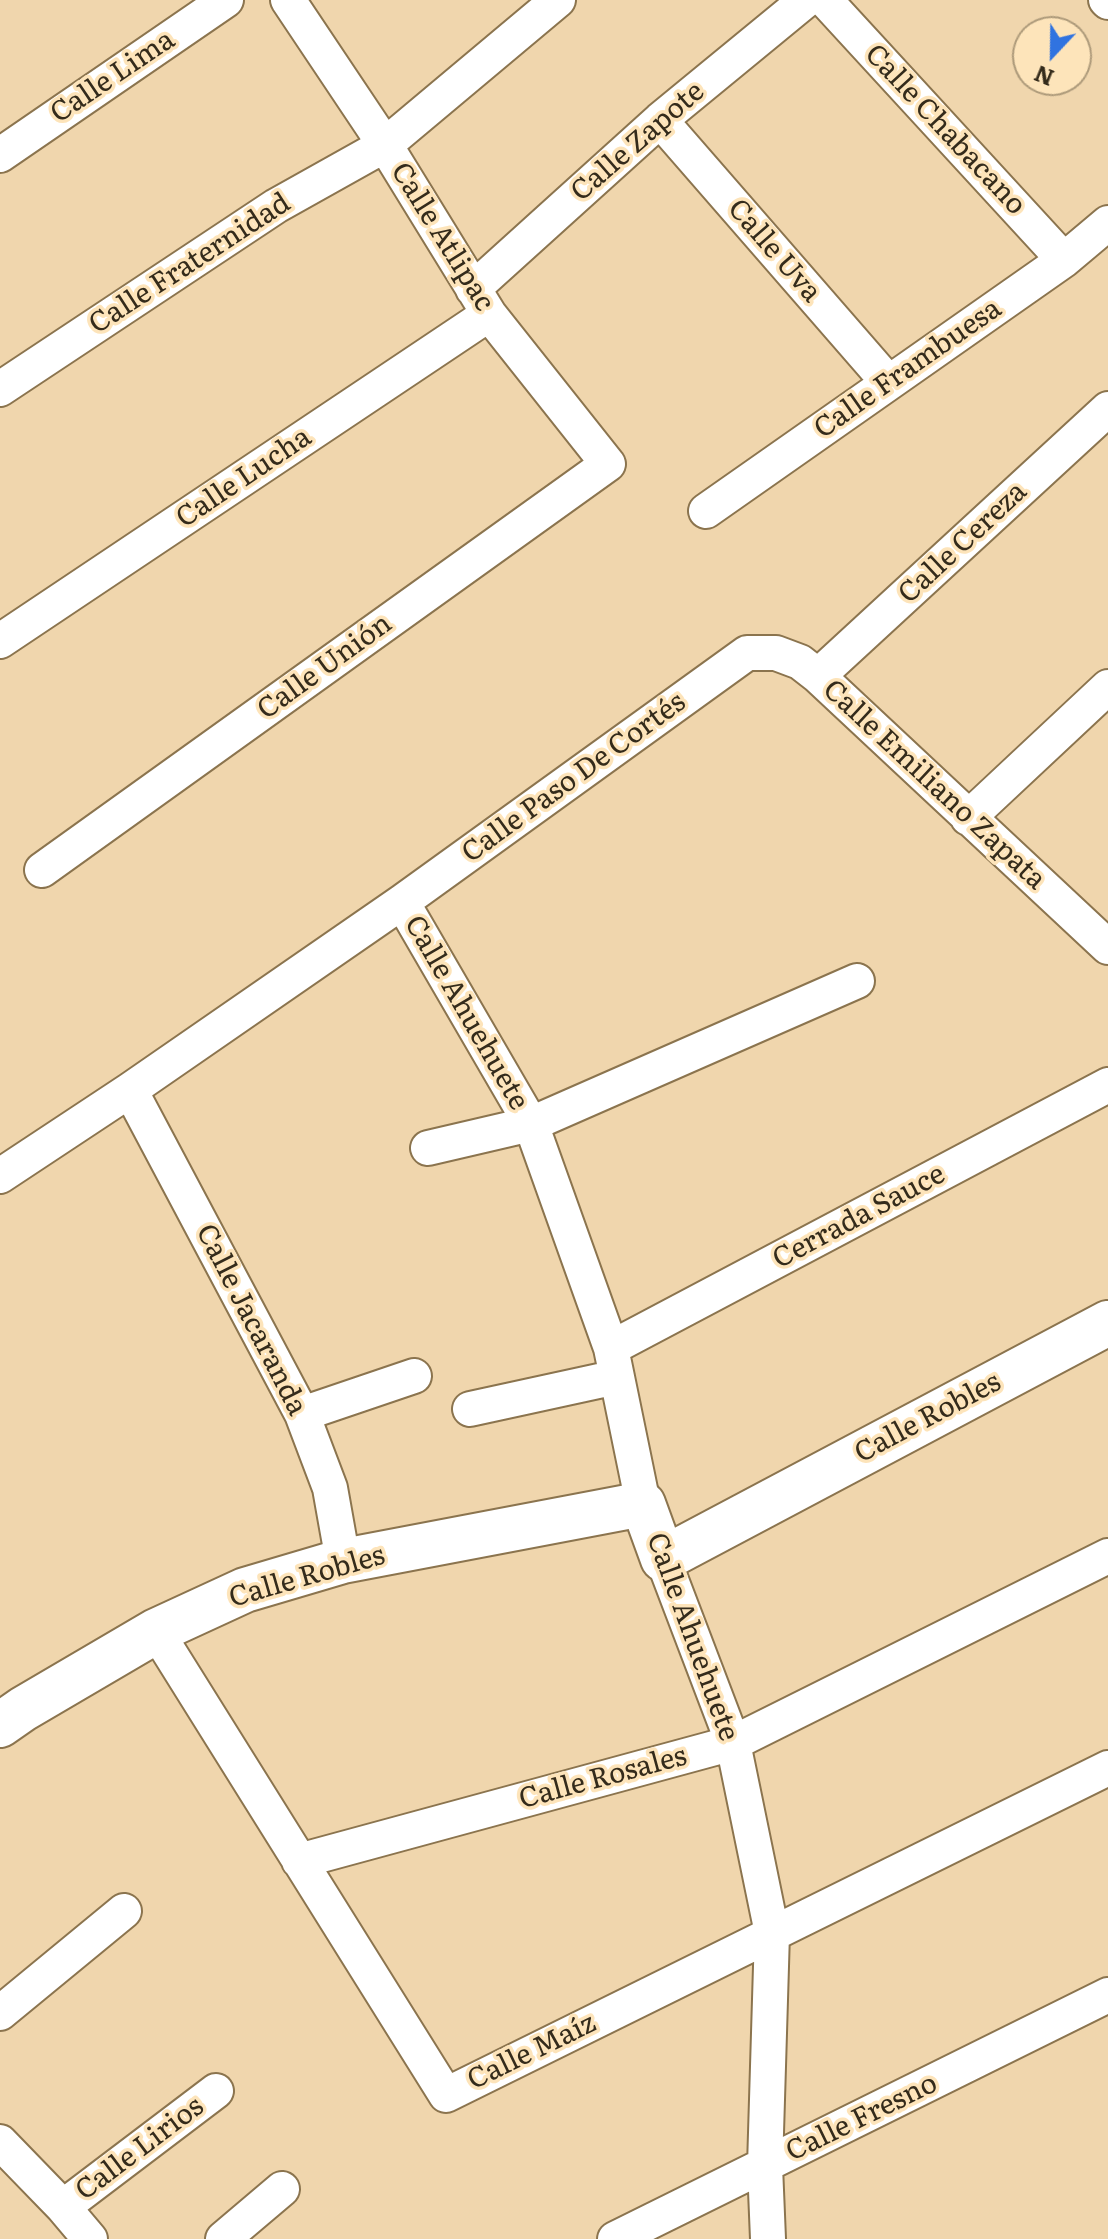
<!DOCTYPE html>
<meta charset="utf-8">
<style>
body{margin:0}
#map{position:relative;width:1108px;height:2239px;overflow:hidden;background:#f0d6ad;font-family:Literata,serif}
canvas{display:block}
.north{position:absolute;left:1012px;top:16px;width:80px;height:80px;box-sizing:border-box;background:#fde4ba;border:2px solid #ad9a7a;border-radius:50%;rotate:202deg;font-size:22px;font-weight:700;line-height:32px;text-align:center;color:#342b1b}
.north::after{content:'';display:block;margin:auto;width:28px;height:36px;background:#3073e0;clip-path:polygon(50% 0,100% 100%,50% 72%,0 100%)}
</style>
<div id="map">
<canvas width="1108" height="2239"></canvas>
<div class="north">N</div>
</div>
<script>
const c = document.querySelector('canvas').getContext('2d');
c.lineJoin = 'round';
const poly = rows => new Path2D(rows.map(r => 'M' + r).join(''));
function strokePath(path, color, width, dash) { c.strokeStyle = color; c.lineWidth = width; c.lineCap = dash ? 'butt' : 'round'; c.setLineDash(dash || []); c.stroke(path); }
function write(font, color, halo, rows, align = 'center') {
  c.font = font + ' Literata,serif'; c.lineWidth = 7; c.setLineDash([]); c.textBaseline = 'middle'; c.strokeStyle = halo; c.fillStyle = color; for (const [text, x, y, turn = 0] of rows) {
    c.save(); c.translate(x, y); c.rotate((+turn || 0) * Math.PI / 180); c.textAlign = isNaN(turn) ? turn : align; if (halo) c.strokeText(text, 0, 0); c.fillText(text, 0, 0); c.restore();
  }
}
const minor = poly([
 [825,0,1064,260],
 [1106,0,1108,2],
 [660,120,888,382],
 [0,155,226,0],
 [473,289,660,120,806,0],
 [0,389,276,206,385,145,558,0],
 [706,511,1064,260,1108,223],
 [0,641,489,314],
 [818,676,1108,409],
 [968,818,1108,687],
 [42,870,608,464,489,314,385,145,288,0],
 [402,902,531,1124,611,1348,643,1504],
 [130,1090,302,1414,330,1488,343,1561],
 [428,1148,531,1124,857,981],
 [0,1176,130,1090,402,902,747,653,776,653,800,662,818,676,1108,947],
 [611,1348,1108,1085],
 [470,1409,617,1377],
 [302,1414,414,1376],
 [663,1559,733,1743,772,1933,765,2166,768,2239],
 [156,1631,446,2095,1108,1768],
 [299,1861,733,1743,1108,1556],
 [0,2013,124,1911],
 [0,2142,63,2207,90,2239],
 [63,2207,216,2091],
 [223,2239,282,2189],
 [615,2239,1108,1995]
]);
const secondary = poly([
 [0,1725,23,1709,156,1631,245,1590,343,1561,643,1504,663,1559,1108,1323]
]);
const streetNames = [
 ["Calle Lima",113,77,-34],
 ["Calle Chabacano",945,130,47],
 ["Calle Zapote",638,142,-41],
 ["Calle Atlipac",442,237,58],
 ["Calle Uva",774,251,49],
 ["Calle Fraternidad",190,264,-33],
 ["Calle Frambuesa",908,369,-35],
 ["Calle Lucha",244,478,-34],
 ["Calle Cereza",963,543,-43],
 ["Calle Unión",325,667,-36],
 ["Calle Paso De Cortés",574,778,-36],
 ["Calle Emiliano Zapata",934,785,43],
 ["Calle Ahuehuete",466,1013,60],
 ["Cerrada Sauce",859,1217,-28],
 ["Calle Jacaranda",251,1320,63],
 ["Calle Robles",928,1418,-28],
 ["Calle Robles",307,1577,-16],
 ["Calle Ahuehuete",692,1637,70],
 ["Calle Rosales",603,1778,-15],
 ["Calle Maíz",532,2052,-26],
 ["Calle Fresno",862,2118,-26],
 ["Calle Lirios",140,2149,-37]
];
strokePath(minor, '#8b744e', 38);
strokePath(secondary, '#8b744e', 48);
strokePath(minor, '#fff', 34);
strokePath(secondary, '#fff', 44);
write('28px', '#342b1b', '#fde4ba', streetNames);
</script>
